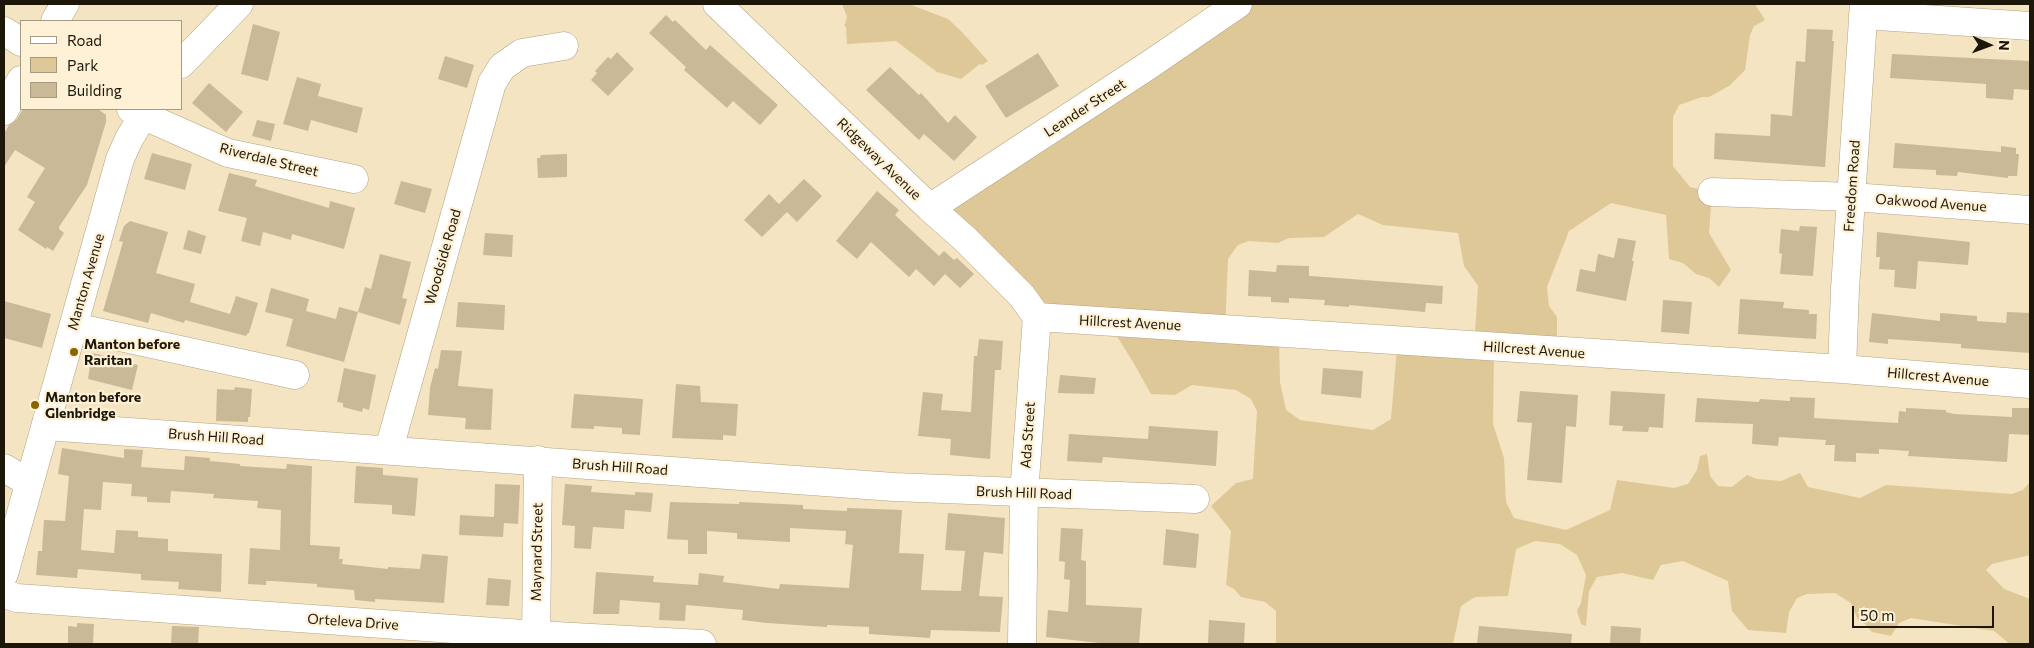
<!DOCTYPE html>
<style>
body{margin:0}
#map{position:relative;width:2034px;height:648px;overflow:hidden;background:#f4e4c1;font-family:Commissioner,sans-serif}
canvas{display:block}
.frame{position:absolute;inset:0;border:5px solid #1d170a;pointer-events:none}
.legend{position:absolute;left:20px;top:20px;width:162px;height:90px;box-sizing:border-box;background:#fff1d5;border:1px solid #a59a84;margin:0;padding:6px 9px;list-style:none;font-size:15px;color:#1d170a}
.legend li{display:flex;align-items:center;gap:10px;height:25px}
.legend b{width:25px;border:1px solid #a59a84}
.north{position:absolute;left:1964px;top:20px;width:50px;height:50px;-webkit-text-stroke:4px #fff1d5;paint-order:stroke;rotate:92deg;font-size:14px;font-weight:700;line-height:20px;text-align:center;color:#1d170a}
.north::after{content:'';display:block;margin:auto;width:18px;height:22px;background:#1d170a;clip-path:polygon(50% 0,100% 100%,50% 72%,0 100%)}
.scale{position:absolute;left:1852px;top:606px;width:142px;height:22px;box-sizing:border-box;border:2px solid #1d170a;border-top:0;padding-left:6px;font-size:15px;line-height:18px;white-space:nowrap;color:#1d170a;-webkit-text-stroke:4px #fff1d5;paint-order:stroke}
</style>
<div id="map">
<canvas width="2034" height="648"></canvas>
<div class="frame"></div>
<ul class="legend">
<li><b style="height:6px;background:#fff"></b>Road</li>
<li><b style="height:14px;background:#dfc897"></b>Park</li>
<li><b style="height:14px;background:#cab997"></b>Building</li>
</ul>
<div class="north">N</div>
<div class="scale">50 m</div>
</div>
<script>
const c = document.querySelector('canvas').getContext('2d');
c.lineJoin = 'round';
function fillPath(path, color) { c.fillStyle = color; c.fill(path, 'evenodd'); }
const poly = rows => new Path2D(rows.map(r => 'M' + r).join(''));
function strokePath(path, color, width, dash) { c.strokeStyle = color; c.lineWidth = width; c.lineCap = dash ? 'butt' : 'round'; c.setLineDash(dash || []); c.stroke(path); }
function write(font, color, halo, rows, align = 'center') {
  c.font = font + ' Commissioner,sans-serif'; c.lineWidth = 4.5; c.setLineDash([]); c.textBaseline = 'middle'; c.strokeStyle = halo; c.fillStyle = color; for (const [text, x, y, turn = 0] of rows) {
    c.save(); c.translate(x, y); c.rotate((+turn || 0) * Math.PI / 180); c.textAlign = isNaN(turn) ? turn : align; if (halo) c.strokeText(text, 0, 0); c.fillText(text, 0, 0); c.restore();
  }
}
const green = poly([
 [842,4,909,4,948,19,962,32,988,61,982,65,980,64,961,79,937,72,896,41,847,44,846,26,844,27,847,17],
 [1251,4,1755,4,1765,20,1754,26,1750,35,1745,70,1729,86,1709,97,1702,97,1679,105,1673,117,1673,166,1690,187,1712,192,1709,233,1731,270,1719,287,1709,278,1696,274,1683,263,1669,259,1666,215,1611,203,1569,231,1547,287,1549,306,1557,317,1557,352,1494,353,1493,424,1504,458,1506,502,1514,518,1566,530,1610,510,1617,480,1674,488,1688,484,1697,470,1700,456,1707,454,1710,476,1718,486,1732,487,1747,475,1757,479,1781,481,1800,473,1808,487,1860,498,1886,485,2012,494,2023,490,2030,482,2030,555,1992,564,1986,570,2004,589,2030,599,2030,644,2010,644,1994,631,1911,618,1899,623,1891,636,1872,632,1865,624,1858,620,1851,603,1835,593,1807,594,1797,598,1789,612,1786,633,1748,630,1732,611,1728,581,1683,561,1661,565,1653,580,1622,573,1597,577,1589,591,1586,626,1581,624,1577,611,1581,603,1586,575,1577,555,1560,544,1535,541,1516,549,1508,596,1475,597,1461,606,1453,644,1276,644,1276,611,1265,602,1241,597,1234,589,1226,585,1231,531,1211,506,1236,483,1253,479,1257,411,1251,399,1236,390,1192,385,1175,395,1151,394,1133,362,1110,325,1040,319,940,206],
 [1358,214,1383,225,1458,233,1464,266,1478,286,1474,349,1397,348,1391,419,1373,430,1300,420,1286,410,1280,382,1279,337,1225,330,1228,259,1238,245,1249,241,1278,243,1289,238,1324,237]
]);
const building = poly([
 [666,15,673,22,675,20,706,50,710,45,778,105,760,125,733,101,727,108,684,70,686,67,649,33],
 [253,24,280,32,268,81,241,74],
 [1807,29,1833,30,1832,41,1834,41,1825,167,1714,159,1715,133,1770,136,1771,114,1792,116,1796,61,1805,62],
 [617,52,634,69,608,96,591,80,597,73,595,71,608,57,611,59],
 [1038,53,1059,86,1006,118,985,86],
 [1892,54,2030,61,2029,90,2014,89,2013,100,1986,98,1986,84,1890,78],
 [445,56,474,65,467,88,438,79],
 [890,67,919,95,921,93,948,123,955,115,977,137,954,161,924,134,919,140,866,90],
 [297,77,321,84,318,96,363,108,357,133,311,120,308,131,283,124],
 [209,83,243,112,226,132,192,103],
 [23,109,98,109,106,115,106,122,87,185,59,227,59,229,64,233,53,251,47,247,46,249,18,230,35,202,27,197,45,168,15,150,4,167,4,134,9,125,17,119],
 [257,120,275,124,271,141,252,136],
 [1895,143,2001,152,2001,146,2016,148,2016,154,2019,154,2017,176,2008,176,2008,178,1958,172,1957,176,1936,175,1936,170,1893,168],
 [152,153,192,164,185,190,144,179],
 [567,154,567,177,538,178,537,158,540,158,541,155],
 [229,173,257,180,255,186,329,208,330,201,355,208,344,249,292,234,291,240,263,232,260,246,241,241,247,218,218,211],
 [804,179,822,196,797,222,787,212,762,237,744,220,769,194,779,204],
 [401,181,432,189,425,213,394,204],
 [877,191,899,210,895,215,939,256,944,251,954,260,957,258,974,274,960,288,945,274,934,286,916,269,909,277,871,242,857,259,836,241],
 [130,221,168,232,156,273,195,284,190,302,230,314,236,296,258,303,249,333,248,333,246,336,185,320,184,323,151,313,148,323,103,311,123,242,119,241,124,226],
 [1800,226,1817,227,1813,276,1780,274,1782,254,1779,253,1781,229,1799,231],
 [188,230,206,236,201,254,183,249],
 [1877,232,1970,242,1968,265,1918,261,1916,289,1894,287,1895,270,1879,269,1880,257,1876,257],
 [485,233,513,235,512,257,483,255],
 [1618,238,1636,241,1632,261,1634,261,1626,301,1576,291,1580,269,1595,272,1598,254,1614,258],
 [380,254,411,262,402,298,407,299,400,325,358,312,365,287,371,289],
 [1277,265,1309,266,1309,276,1311,276,1443,286,1442,304,1426,303,1425,312,1349,305,1349,307,1324,305,1325,300,1289,298,1289,303,1271,302,1271,297,1248,296,1249,270,1276,272],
 [271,288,309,299,306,311,336,319,339,307,358,312,344,362,286,346,293,319,265,312],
 [1740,299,1784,302,1783,308,1809,310,1809,314,1817,314,1816,339,1738,334],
 [1663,300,1692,302,1689,334,1661,332],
 [4,301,51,314,42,348,4,338],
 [458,302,505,305,504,330,456,327],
 [2007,312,2030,313,2030,353,1961,348,1961,344,1888,339,1888,344,1869,342,1872,313,1940,321,1940,313,1977,316,1977,321,2006,323],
 [979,339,1003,341,1001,370,995,370,990,459,950,455,951,439,918,436,923,392,943,394,941,410,971,412,974,356,977,356],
 [441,350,462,351,458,386,493,389,491,430,465,429,466,418,428,415,430,388,435,368,438,369],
 [92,353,105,356,111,354,113,359,138,365,132,390,88,379],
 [344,368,376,375,369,410,363,408,362,412,343,407,343,403,337,402],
 [1323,368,1363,371,1361,398,1321,394],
 [1060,375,1096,378,1094,394,1058,393],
 [676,384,700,386,701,402,738,404,736,436,723,435,723,440,672,438],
 [235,387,252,389,250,417,248,417,248,422,216,421,217,389,234,390],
 [1520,391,1578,395,1576,427,1566,426,1562,483,1527,480,1532,423,1517,422],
 [1611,391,1665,394,1663,428,1649,427,1648,432,1622,431,1623,426,1609,425],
 [574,394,643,399,640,435,622,434,622,428,594,426,594,429,571,428],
 [1790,397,1815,398,1814,418,1898,423,1899,411,1906,412,1906,408,1946,410,1946,412,1954,414,2012,417,2012,408,2030,408,2030,435,2009,434,2007,462,1908,456,1909,451,1879,449,1879,454,1856,453,1856,462,1834,461,1835,445,1825,445,1826,440,1779,437,1778,446,1752,444,1753,424,1695,422,1697,398,1759,402,1760,399,1790,401],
 [1149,426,1218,431,1216,466,1103,457,1102,463,1067,461,1069,434,1148,439],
 [62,448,124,458,124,449,143,450,141,467,184,470,185,456,210,458,210,461,240,464,240,466,286,469,287,464,312,466,310,545,340,547,339,559,343,559,342,564,388,569,388,567,420,569,422,554,448,556,444,603,375,599,375,602,355,600,354,590,317,587,317,584,272,581,266,581,266,585,248,584,250,548,280,550,281,510,257,508,258,501,213,498,214,494,171,491,170,503,147,502,147,497,131,496,132,484,103,482,101,510,84,509,81,550,114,553,116,530,138,531,138,537,168,539,168,551,222,554,221,592,178,589,179,582,141,580,141,574,78,569,77,578,36,575,38,551,42,551,44,520,65,521,69,476,58,474],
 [356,466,383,468,383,475,418,478,415,516,392,514,392,505,354,503],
 [495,484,520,485,518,524,504,523,503,537,459,535,460,515,494,517],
 [565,484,592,486,591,492,635,495,635,492,653,493,651,512,625,510,624,529,593,527,591,549,574,548,575,526,562,525],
 [670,502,739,504,739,502,803,505,803,509,847,511,847,508,902,510,899,553,924,554,921,590,961,591,965,551,945,550,948,513,1005,518,1003,554,984,552,979,596,1003,597,1000,632,931,630,930,638,869,634,869,627,827,625,827,627,767,623,742,620,743,610,686,605,685,621,659,620,660,603,620,600,619,614,593,614,596,572,654,576,653,582,698,585,699,573,724,576,723,582,779,589,780,584,849,588,853,545,845,544,846,531,790,528,790,542,737,539,737,533,707,531,707,554,688,554,688,540,667,539],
 [1061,528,1083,529,1081,560,1086,561,1086,605,1142,608,1139,644,1099,643,1046,637,1048,610,1068,612,1070,580,1064,579,1065,562,1059,561],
 [1166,529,1199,534,1196,568,1163,565],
 [488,578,511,580,509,606,486,605],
 [1209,620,1245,623,1244,644,1208,644],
 [77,623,94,624,93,644,68,644,68,626,77,627],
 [172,626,199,627,198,644,171,644],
 [1479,626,1572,634,1571,644,1477,644],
 [1611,626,1641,628,1640,644,1610,644]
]);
const minor = poly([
 [717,4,930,208,964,238,1022,296,1037,317],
 [1863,15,2030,26],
 [55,21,65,4],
 [4,31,21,42],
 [131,109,142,115,228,153,354,179],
 [4,111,21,80],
 [1712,192,1852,197,2030,210],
 [930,208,1149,65,1238,4],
 [1037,317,1842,369,2030,384],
 [74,327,295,375],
 [1842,369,1845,289,1864,4],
 [46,426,894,487,1195,499],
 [389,449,492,83,502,67,522,53,564,46],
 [4,594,17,598,537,635,702,644],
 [536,644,538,460],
 [1022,644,1024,494,1037,317]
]);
const major = poly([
 [181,64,239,4],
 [4,468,28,482],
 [4,574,120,159,129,139,147,109]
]);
const markers = [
 [74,352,5,"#886602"],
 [35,405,5,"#886602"]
];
const streetNames = [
 ["Leander Street",1085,108,-33],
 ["Ridgeway Avenue",879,159,44],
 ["Riverdale Street",269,160,14],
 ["Freedom Road",1852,186,-86],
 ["Oakwood Avenue",1931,203,4],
 ["Woodside Road",443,257,-74],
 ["Manton Avenue",86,282,-74],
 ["Hillcrest Avenue",1130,323,3],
 ["Hillcrest Avenue",1534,350,4],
 ["Hillcrest Avenue",1938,377,5],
 ["Ada Street",1028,435,-86],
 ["Brush Hill Road",216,437,4],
 ["Brush Hill Road",620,467,4],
 ["Brush Hill Road",1024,493,2],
 ["Maynard Street",537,552,-89],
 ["Orteleva Drive",353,622,4]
];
const poiNames = [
 ["Manton before",84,344],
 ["Raritan",84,360],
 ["Manton before",45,397],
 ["Glenbridge",45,413]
];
fillPath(green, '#dfc897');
fillPath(building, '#cab997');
strokePath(minor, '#b3a381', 29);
strokePath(major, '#b3a381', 29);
strokePath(minor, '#fff', 28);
strokePath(major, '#fff', 28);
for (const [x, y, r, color] of markers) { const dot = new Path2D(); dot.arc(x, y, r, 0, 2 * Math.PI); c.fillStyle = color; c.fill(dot); strokePath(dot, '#fff1d5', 2); }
write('14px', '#1d170a', '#fff1d5', streetNames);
write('bold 14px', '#1d170a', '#fff1d5', poiNames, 'left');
</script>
